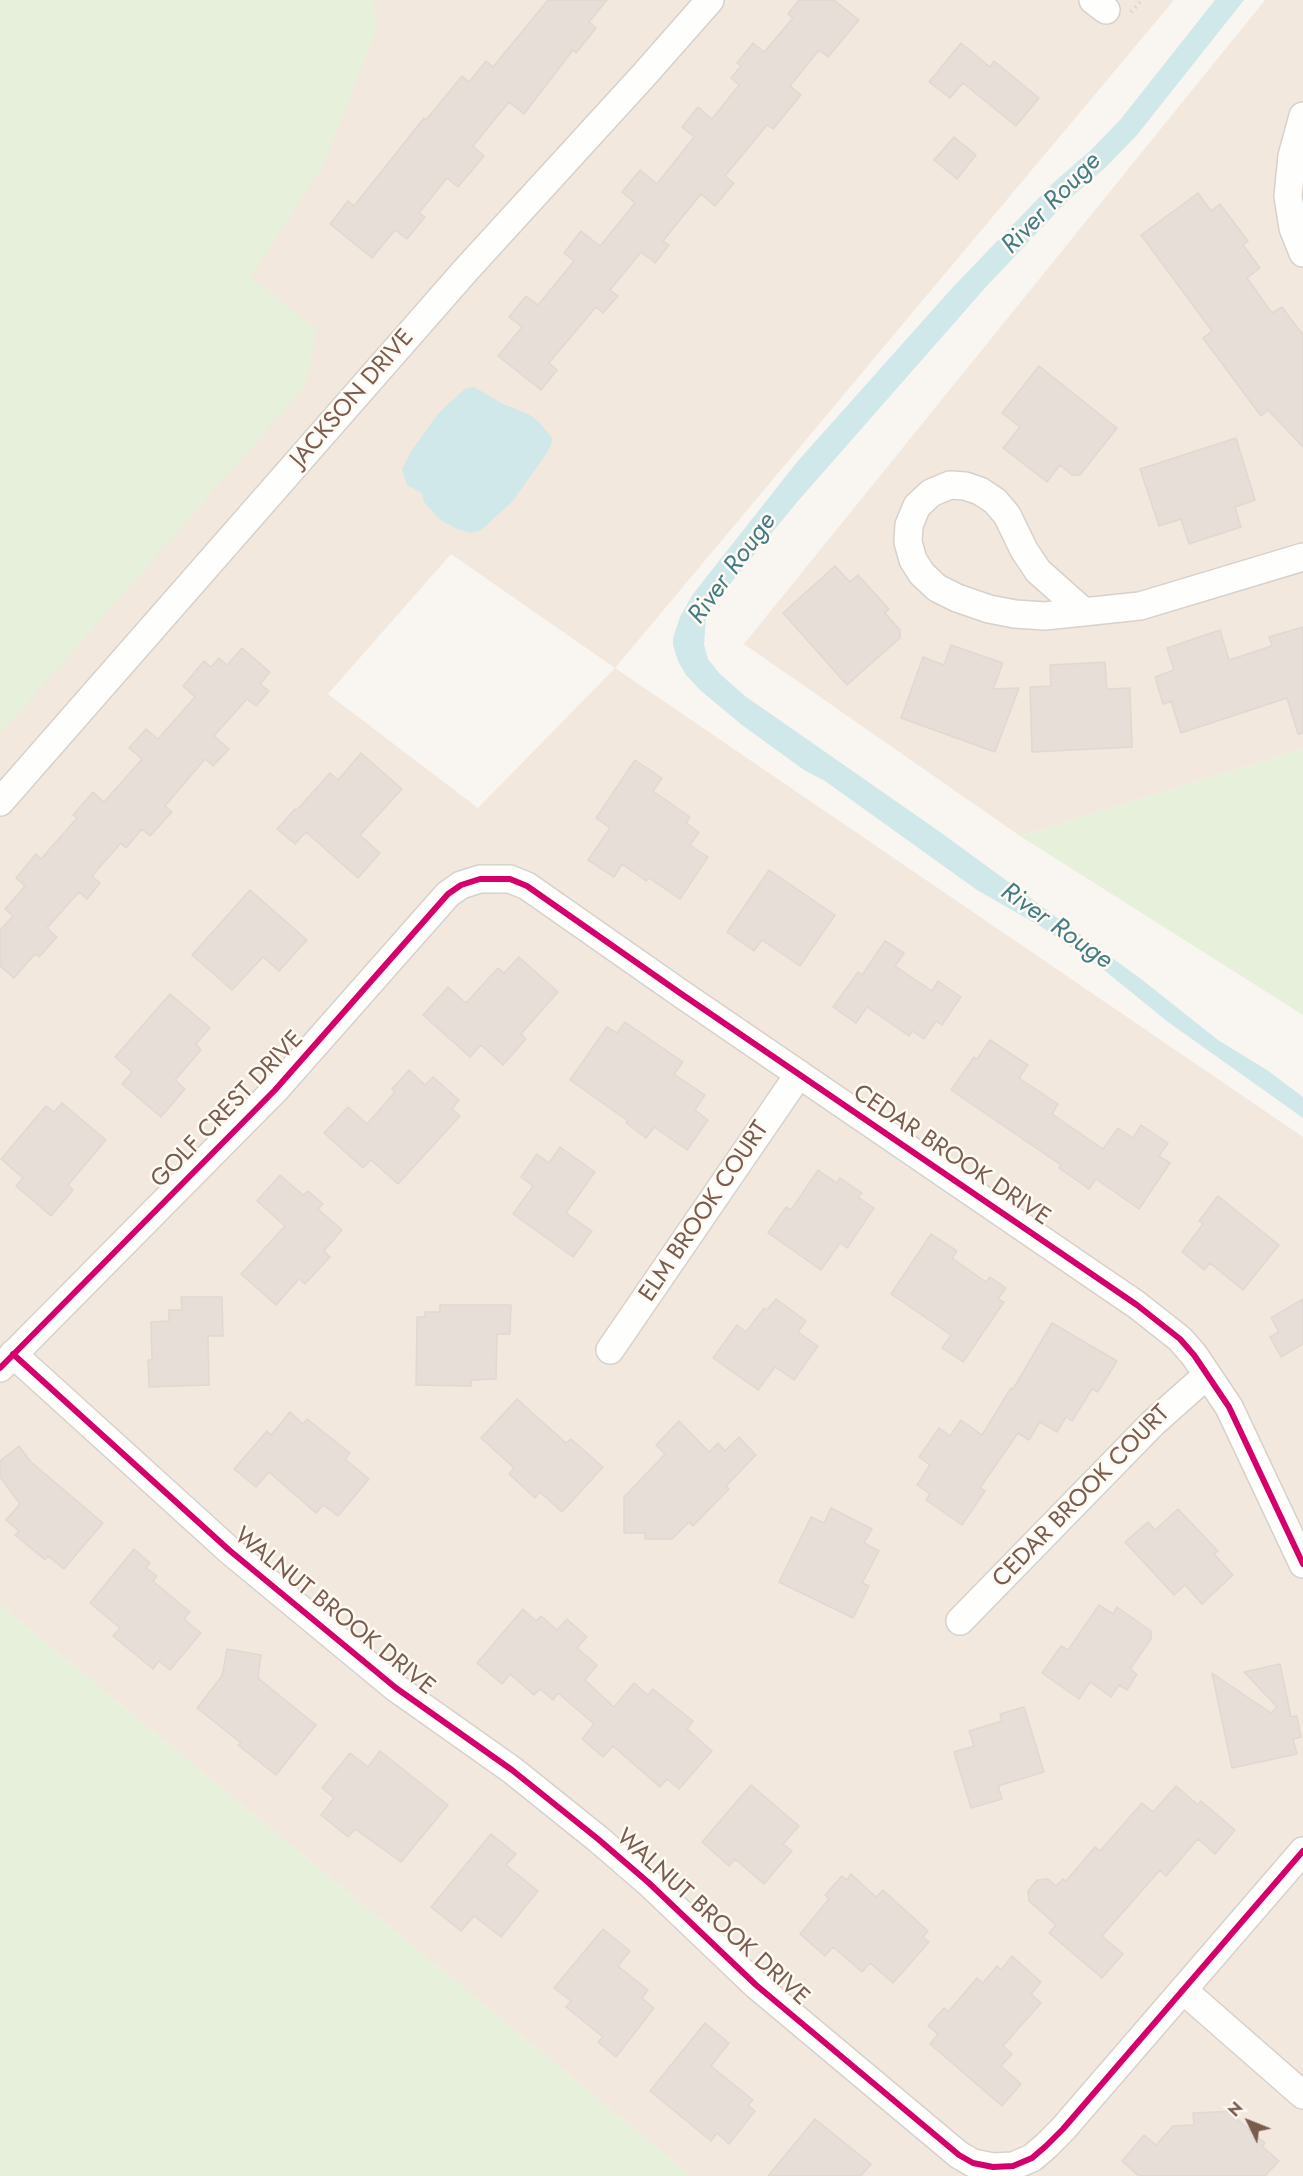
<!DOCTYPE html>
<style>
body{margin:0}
#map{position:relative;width:1303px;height:2176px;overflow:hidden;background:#f9f5f0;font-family:Jost,sans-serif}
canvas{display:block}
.north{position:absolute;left:1219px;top:2092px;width:60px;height:60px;-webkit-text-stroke:4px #fffaf3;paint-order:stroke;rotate:313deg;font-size:16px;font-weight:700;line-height:24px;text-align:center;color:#7a5c4d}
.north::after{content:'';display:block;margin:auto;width:21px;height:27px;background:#7a5c4d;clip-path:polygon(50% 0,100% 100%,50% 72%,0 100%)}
</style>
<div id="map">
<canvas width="1303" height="2176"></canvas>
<div class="north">N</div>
</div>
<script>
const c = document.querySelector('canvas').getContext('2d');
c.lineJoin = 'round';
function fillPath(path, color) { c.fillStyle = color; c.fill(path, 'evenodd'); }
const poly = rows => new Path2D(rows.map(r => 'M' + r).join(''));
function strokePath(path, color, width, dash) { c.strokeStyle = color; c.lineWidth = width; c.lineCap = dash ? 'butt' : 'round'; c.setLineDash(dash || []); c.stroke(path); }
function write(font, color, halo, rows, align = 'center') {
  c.font = font + ' Jost,sans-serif'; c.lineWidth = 5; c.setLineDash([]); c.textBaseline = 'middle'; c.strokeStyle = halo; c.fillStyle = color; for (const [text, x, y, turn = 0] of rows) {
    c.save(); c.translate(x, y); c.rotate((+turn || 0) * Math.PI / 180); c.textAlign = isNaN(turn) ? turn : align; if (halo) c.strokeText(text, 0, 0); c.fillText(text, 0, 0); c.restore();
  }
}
const residential = poly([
 [0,0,1174,0,615,668,1303,1137,1303,2176,691,2176,0,1605],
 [451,554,615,668,478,808,328,694],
 [1265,0,1303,0,1303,749,1020,836,744,644]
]);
const green = poly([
 [0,0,373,0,377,28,324,164,251,277,317,330,305,387,0,734],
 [1303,749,1303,1015,1020,836],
 [0,1605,691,2176,0,2176]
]);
const water = poly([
 [1215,0,1244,0,1137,135,1106,167,1068,200,985,288,798,501,712,606,706,616,704,645,708,659,720,674,745,696,940,832,1141,979,1218,1040,1267,1070,1303,1097,1303,1118,1168,1022,1104,970,1040,926,977,890,825,781,804,770,742,725,700,690,686,675,678,661,673,645,673,638,680,617,693,594,797,462,953,287,1053,183,1091,150,1120,120],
 [474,387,503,404,530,415,539,422,552,438,551,445,547,453,512,502,481,530,471,533,457,529,439,519,424,502,422,493,407,485,402,469,412,450,437,415,460,393,467,388]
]);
const building = poly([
 [548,0,607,0,589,22,596,28,576,53,573,50,524,114,509,102,473,146,484,156,458,187,447,178,419,213,425,217,407,239,395,230,372,258,330,224,348,201,354,206,424,118,426,120,462,76,469,82,486,61,493,67,548,0],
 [799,0,834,0,859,20,828,57,819,50,790,86,801,95,773,129,767,125,725,176,734,183,715,206,701,194,663,241,669,245,655,263,641,252,610,290,618,296,603,313,596,307,549,363,557,370,541,390,498,356,522,327,509,317,526,296,538,305,574,261,564,253,581,231,600,246,635,203,622,192,640,170,657,184,694,137,682,127,698,107,712,119,739,85,731,78,741,66,737,63,753,43,764,52,793,18,788,14,799,0],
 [961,43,990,67,994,61,1039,98,1016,126,963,83,950,98,929,82,961,43],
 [954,137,976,155,957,179,934,160,954,137],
 [1198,193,1211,211,1220,204,1248,241,1243,245,1260,268,1247,278,1272,313,1282,307,1303,335,1303,447,1268,410,1261,416,1203,338,1212,331,1141,235,1198,193],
 [1039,366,1117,428,1080,475,1072,475,1060,465,1047,482,1003,448,1020,427,1002,413,1039,366],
 [1236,438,1255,500,1235,507,1241,527,1189,544,1181,519,1159,526,1140,469,1236,438],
 [835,566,850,582,858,575,889,609,885,613,900,630,900,638,847,685,783,613,835,566],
 [1303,627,1303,733,1298,734,1287,698,1181,733,1171,701,1163,704,1155,677,1174,670,1167,648,1220,630,1229,660,1272,646,1269,637,1303,627],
 [951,645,1003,663,993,689,1019,688,995,752,901,718,923,657,944,665,951,645],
 [242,648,270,672,260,684,269,691,256,706,247,699,214,736,229,749,213,766,205,759,165,806,172,812,150,836,142,829,126,848,121,843,92,876,100,883,87,899,79,892,47,928,57,937,39,957,35,954,14,978,0,966,0,930,13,916,5,909,25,886,16,878,36,854,41,859,77,818,73,815,93,792,104,802,142,759,129,748,146,729,158,739,195,697,183,686,204,661,211,667,219,658,227,665,242,648],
 [1105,662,1107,689,1130,688,1132,747,1032,752,1030,687,1051,686,1050,665,1105,662],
 [361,753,402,789,360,835,380,853,358,878,306,832,295,844,277,829,295,809,296,811,330,773,338,780,361,753],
 [635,760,662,778,653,791,690,817,686,823,699,832,690,845,708,857,680,899,649,878,646,881,622,864,614,877,588,860,610,828,596,818,635,760],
 [769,870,835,915,800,966,762,940,754,951,727,932,769,870],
 [250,890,307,940,279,971,263,957,232,990,192,955,250,890],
 [885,941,904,953,895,966,932,991,938,981,961,997,942,1025,936,1021,924,1039,912,1031,909,1036,867,1007,856,1023,833,1007,858,972,862,975,885,941],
 [519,957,558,992,521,1034,526,1039,503,1065,481,1045,470,1057,423,1015,448,987,466,1003,498,968,504,973,519,957],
 [170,994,210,1028,196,1044,201,1050,175,1080,185,1089,161,1117,122,1084,132,1072,115,1057,170,994],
 [625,1022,683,1062,674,1074,705,1095,695,1110,708,1120,687,1150,654,1127,646,1138,626,1123,628,1121,570,1080,607,1027,617,1033,625,1022],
 [990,1040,1028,1065,1019,1078,1058,1104,1052,1114,1103,1149,1118,1128,1133,1138,1141,1125,1168,1143,1159,1156,1170,1163,1139,1209,1096,1179,1089,1189,1059,1168,1061,1165,951,1090,974,1057,977,1059,990,1040],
 [409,1070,425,1085,433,1077,459,1100,452,1109,460,1116,398,1184,371,1160,363,1168,324,1133,348,1107,367,1124,395,1092,392,1089,409,1070],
 [62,1103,106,1140,68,1185,73,1190,51,1216,16,1186,23,1178,1,1159,46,1106,54,1112,62,1103],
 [560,1147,595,1172,566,1213,592,1231,573,1257,513,1214,533,1186,521,1177,537,1154,549,1163,560,1147],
 [818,1170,837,1183,840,1178,862,1193,858,1197,874,1208,847,1248,840,1243,821,1270,768,1233,786,1207,791,1210,818,1170],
 [280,1175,303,1195,308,1191,323,1204,318,1209,342,1230,324,1251,330,1257,305,1284,299,1279,276,1305,241,1274,285,1226,257,1201,280,1175],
 [1218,1196,1279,1245,1243,1290,1210,1263,1204,1270,1182,1252,1203,1224,1199,1221,1218,1196],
 [931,1234,957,1251,952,1258,986,1282,990,1277,1006,1288,998,1299,1004,1302,963,1362,942,1348,951,1335,891,1294,931,1234],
 [181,1297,222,1297,223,1336,208,1336,209,1385,149,1387,148,1360,152,1360,151,1322,169,1321,169,1310,182,1310,181,1297],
 [776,1299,806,1321,798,1332,818,1346,794,1380,775,1367,758,1390,713,1358,737,1325,746,1332,764,1308,767,1310,776,1299],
 [1303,1299,1303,1344,1281,1357,1270,1337,1279,1332,1271,1318,1303,1299],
 [440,1305,511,1305,510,1334,497,1334,496,1379,471,1380,471,1386,416,1385,417,1317,425,1317,425,1312,440,1312,440,1305],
 [1052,1323,1117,1361,1098,1392,1092,1389,1072,1421,1066,1417,1057,1432,1040,1422,1029,1440,1018,1433,980,1488,985,1491,962,1525,926,1500,930,1494,917,1485,930,1465,919,1457,939,1428,950,1436,961,1420,982,1435,1011,1388,1013,1389,1052,1323],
 [517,1399,566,1443,571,1439,603,1467,562,1512,540,1492,535,1498,509,1474,514,1468,481,1438,517,1399],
 [290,1412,303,1424,307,1419,350,1453,345,1459,369,1479,338,1516,323,1505,316,1513,269,1472,256,1487,234,1469,267,1431,271,1435,290,1412],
 [679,1421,709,1452,718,1443,725,1451,739,1437,756,1455,726,1486,729,1489,693,1526,689,1522,672,1539,645,1539,645,1533,624,1533,624,1497,665,1454,656,1445,679,1421],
 [19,1446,31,1462,103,1523,64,1569,48,1556,45,1560,15,1535,19,1531,6,1520,20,1504,0,1477,0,1461,19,1446],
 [831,1508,872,1529,864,1543,879,1551,862,1583,869,1586,853,1618,779,1582,811,1517,824,1523,831,1508],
 [1178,1509,1218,1551,1214,1554,1233,1575,1202,1604,1185,1585,1174,1595,1125,1542,1148,1522,1155,1530,1178,1509],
 [134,1549,150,1563,146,1568,157,1576,153,1581,190,1612,184,1619,201,1633,170,1670,159,1661,153,1669,113,1636,120,1628,90,1603,134,1549],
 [1099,1605,1113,1614,1117,1607,1151,1631,1151,1639,1130,1669,1137,1674,1127,1690,1119,1685,1111,1697,1090,1682,1079,1699,1042,1673,1061,1646,1068,1650,1099,1605],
 [523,1609,536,1621,541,1616,557,1630,567,1619,587,1637,577,1648,597,1665,585,1680,614,1707,634,1683,648,1695,653,1689,693,1721,687,1729,712,1751,679,1789,667,1779,660,1787,613,1746,603,1757,582,1739,594,1724,558,1693,553,1700,540,1689,534,1695,510,1674,502,1684,477,1663,523,1609],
 [227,1649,261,1655,258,1678,316,1725,276,1775,238,1745,241,1743,197,1708,222,1676,227,1649],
 [1280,1664,1291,1717,1297,1716,1301,1737,1293,1739,1297,1754,1232,1768,1212,1673,1271,1713,1277,1707,1244,1672,1280,1664],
 [1024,1707,1044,1772,998,1786,1002,1799,971,1808,954,1752,974,1746,969,1731,1002,1721,1000,1714,1024,1707],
 [380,1751,448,1805,401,1862,355,1829,348,1837,321,1815,334,1798,322,1788,350,1753,368,1767,380,1751],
 [751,1785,799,1826,783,1844,792,1851,764,1884,735,1859,729,1866,702,1842,751,1785],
 [1176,1786,1198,1805,1201,1801,1235,1830,1215,1854,1198,1839,1166,1876,1160,1870,1102,1936,1123,1954,1102,1978,1049,1933,1056,1925,1029,1901,1028,1891,1037,1880,1048,1879,1056,1886,1063,1879,1066,1881,1095,1847,1100,1851,1142,1803,1153,1812,1176,1786],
 [491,1834,516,1854,506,1865,538,1891,501,1937,474,1916,461,1931,431,1907,491,1834],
 [851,1874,876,1897,883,1890,928,1931,923,1937,929,1942,893,1983,870,1963,862,1972,833,1947,825,1956,800,1934,829,1899,825,1895,842,1876,847,1880,851,1874],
 [603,1929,630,1951,618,1966,648,1990,642,1998,654,2008,616,2057,598,2042,603,2037,566,2007,571,2001,554,1988,603,1929],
 [1012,1956,1041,1982,1031,1994,1041,2003,1003,2046,1012,2054,1001,2066,1021,2084,1002,2106,930,2044,938,2034,928,2026,944,2008,948,2012,977,1978,983,1983,997,1966,1001,1970,1012,1956],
 [705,2023,729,2043,711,2066,753,2100,748,2105,755,2111,729,2144,717,2133,711,2141,650,2091,705,2023],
 [1236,2111,1236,2118,1265,2143,1262,2146,1279,2161,1265,2176,1139,2176,1122,2161,1144,2135,1156,2145,1173,2126,1194,2125,1193,2113,1236,2111],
 [815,2119,871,2164,861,2176,768,2176,815,2119]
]);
const path = poly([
 [1131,12,1142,0]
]);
const minor = poly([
 [1093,0,1106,10],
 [1303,116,1292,156,1288,196,1293,228,1303,253],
 [1083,611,1038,571,1024,550,1007,515,995,501,980,491,965,486,950,485,931,493,917,506,909,525,908,542,913,560,922,574,937,588,957,598,989,609,1015,614,1045,616,1140,606,1303,557],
 [0,802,465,271,644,75,710,0],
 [610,1350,799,1074],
 [13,1354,229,1550,396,1688,512,1770,598,1839,649,1883,756,1985,959,2155,973,2163,993,2167,1013,2166,1032,2158,1046,2146,1063,2129,1303,1851],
 [0,1368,275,1090,448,894,461,885,480,879,510,879,527,886,680,993,1137,1305,1180,1339,1194,1355,1229,1407,1303,1564],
 [960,1621,1152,1424,1207,1375],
 [1183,1990,1303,2095]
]);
const cycleway = poly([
 [13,1354,229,1550,396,1688,512,1770,598,1839,649,1883,756,1985,959,2155,973,2163,993,2167,1013,2166,1032,2158,1046,2146,1063,2129,1303,1851],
 [0,1368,275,1090,448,894,461,885,480,879,510,879,527,886,680,993,1137,1305,1180,1339,1194,1355,1229,1407,1303,1564]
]);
const streetNames = [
 ["JACKSON DRIVE",353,399,-49],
 ["GOLF CREST DRIVE",228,1110,-46],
 ["CEDAR BROOK DRIVE",951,1156,34],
 ["ELM BROOK COURT",705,1212,-56],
 ["CEDAR BROOK COURT",1082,1497,-46],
 ["WALNUT BROOK DRIVE",334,1612,39],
 ["WALNUT BROOK DRIVE",712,1918,42]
];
const waterNames = [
 ["River Rouge",1052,204,-46],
 ["River Rouge",733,569,-54],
 ["River Rouge",1056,927,35]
];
fillPath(residential, '#f2e8de');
fillPath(green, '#e7f0db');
fillPath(water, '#d0e8ea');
fillPath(building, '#e6ded7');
strokePath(building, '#e2d8d2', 1.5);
strokePath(minor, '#d7d1cb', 30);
strokePath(path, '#dcd5d0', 4, [1.5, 4.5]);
strokePath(minor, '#fefefd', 27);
strokePath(cycleway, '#d6006c', 6);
write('24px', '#7a5c4d', '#fffaf3', streetNames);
write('italic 26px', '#437c86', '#fffaf3', waterNames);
</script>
